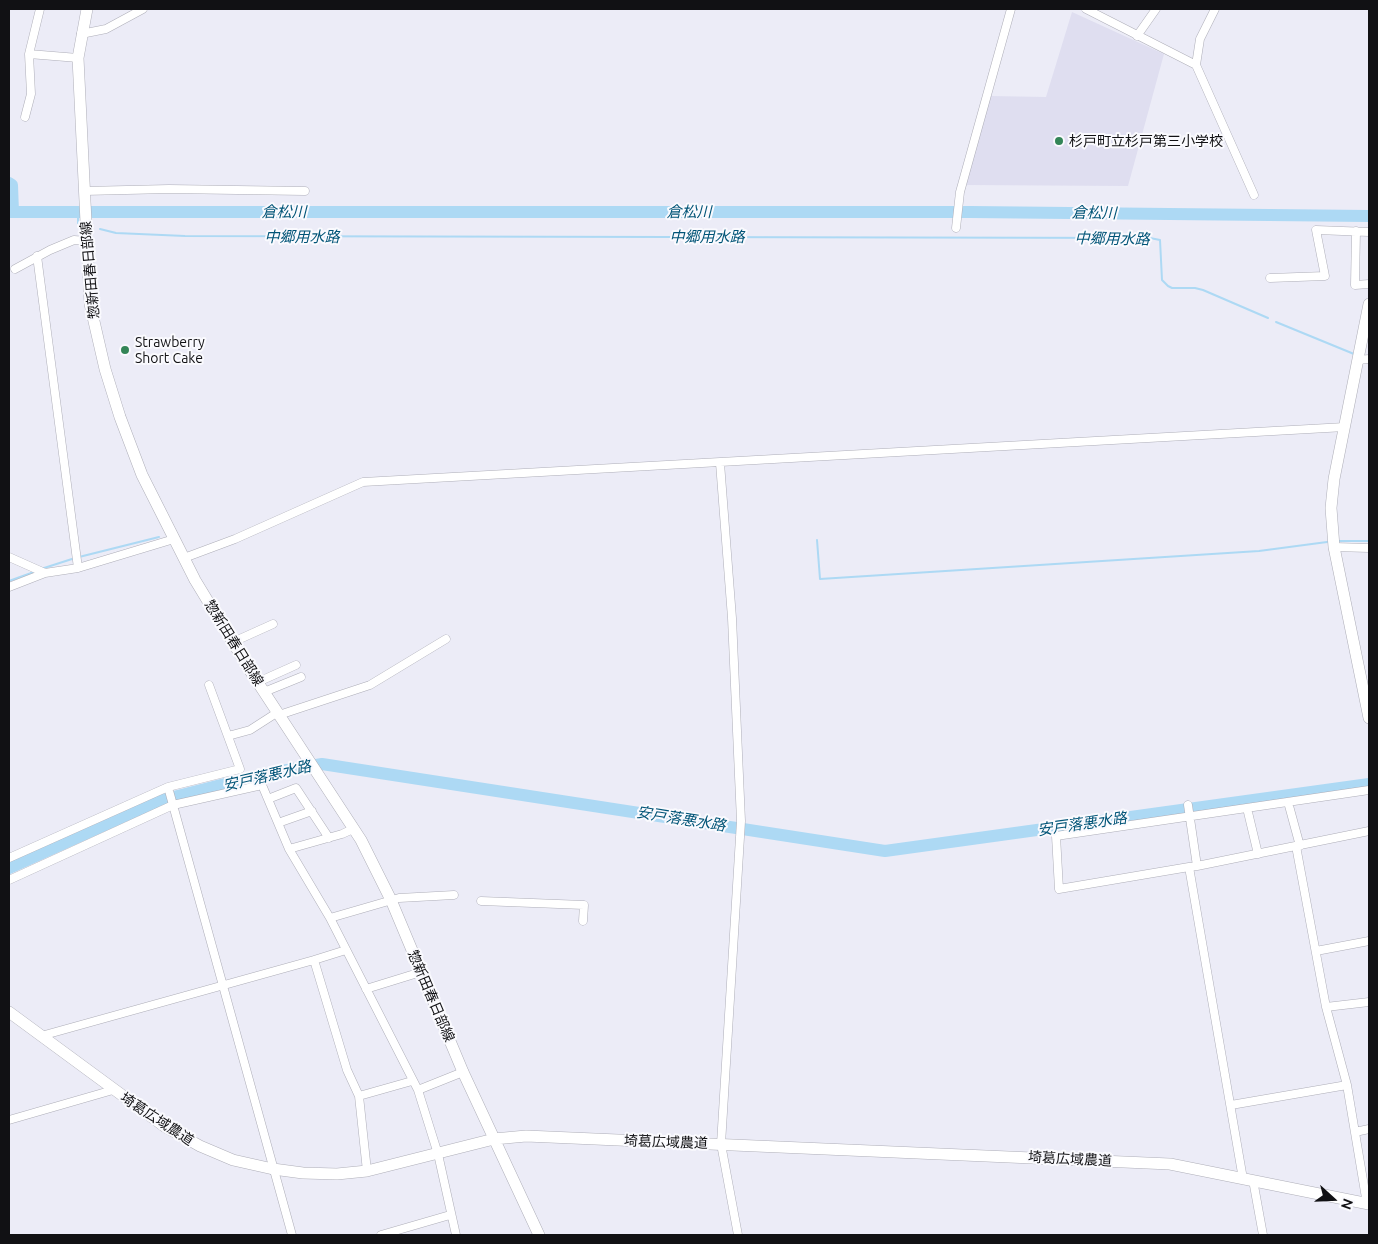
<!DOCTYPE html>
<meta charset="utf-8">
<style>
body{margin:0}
#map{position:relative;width:1378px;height:1244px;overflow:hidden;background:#ececf7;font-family:Ubuntu,sans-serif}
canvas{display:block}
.frame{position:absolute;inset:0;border:10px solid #111114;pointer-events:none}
.north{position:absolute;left:1308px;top:1174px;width:50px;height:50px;-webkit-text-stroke:4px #fafafe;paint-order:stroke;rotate:110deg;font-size:14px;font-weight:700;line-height:20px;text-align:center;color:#111114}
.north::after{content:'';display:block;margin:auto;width:18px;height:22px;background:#111114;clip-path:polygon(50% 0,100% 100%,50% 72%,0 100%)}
</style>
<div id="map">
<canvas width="1378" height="1244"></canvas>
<div class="frame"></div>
<div class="north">N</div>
</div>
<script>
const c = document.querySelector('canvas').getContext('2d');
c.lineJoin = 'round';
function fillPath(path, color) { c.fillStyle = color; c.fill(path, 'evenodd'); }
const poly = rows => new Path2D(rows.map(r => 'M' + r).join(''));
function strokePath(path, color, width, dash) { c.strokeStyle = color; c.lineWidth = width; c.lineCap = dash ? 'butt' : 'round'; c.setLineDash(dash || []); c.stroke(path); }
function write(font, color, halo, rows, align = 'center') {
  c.font = font + ' Ubuntu,"Noto Sans JP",sans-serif'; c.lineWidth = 4; c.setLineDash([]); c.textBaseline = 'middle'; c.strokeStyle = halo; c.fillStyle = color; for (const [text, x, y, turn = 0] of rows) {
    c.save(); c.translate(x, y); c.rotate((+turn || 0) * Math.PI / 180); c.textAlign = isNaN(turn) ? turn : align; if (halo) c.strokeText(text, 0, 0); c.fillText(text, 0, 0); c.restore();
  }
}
const built = poly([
 [1072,12,1164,54,1128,186,966,185,990,96,1046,97]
]);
const stream = poly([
 [78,223,78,211],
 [100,229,116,233,185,236,1150,238,1160,240,1162,280,1168,286,1172,288,1195,288,1203,290,1268,318],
 [1276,322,1354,354],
 [817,540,820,579,1259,551,1327,542],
 [1339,541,1369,541],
 [79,557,159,537],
 [41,569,75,558],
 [9,581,34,572]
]);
const river = poly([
 [9,183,12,185,13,212],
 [9,212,970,212,1369,216],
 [9,868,158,801,264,774,322,764,885,851,1369,784]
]);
const street = poly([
 [1086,9,1196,65,1254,195],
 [81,34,106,29,143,9],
 [1137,36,1156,9],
 [29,54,78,58],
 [1196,65,1200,39,1215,9],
 [25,117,31,94,29,54,40,9],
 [84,191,169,189,305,191],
 [956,228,960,192,1011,9],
 [1356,231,1355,285,1369,284],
 [37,256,78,568],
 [15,269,50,250,74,240,86,241],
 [1270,278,1325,276,1316,230,1369,232],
 [1358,360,1369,359],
 [720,463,732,618,741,821,721,1144,738,1235],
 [1334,547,1369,548],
 [9,557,45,573,78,568,174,539],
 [184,558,235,539,363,482,1345,427],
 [9,587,45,573],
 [233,642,273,624],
 [258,682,296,665],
 [264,692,301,677],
 [279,715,370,685,446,639],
 [228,736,250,730,278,712],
 [168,787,292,1235],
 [268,799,296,788,329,838],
 [1288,802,1300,846],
 [1188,805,1197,866,1189,867,1243,1179],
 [1247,808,1258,854],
 [278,823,312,811],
 [1296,846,1326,1007,1347,1085,1367,1204],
 [289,849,342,834,353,829],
 [9,858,168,787,240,769,209,685],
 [1197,866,1369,831],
 [1189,867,1059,889,1056,836,1369,790],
 [9,880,173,805,262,785,289,849,330,918,418,1090,438,1154,456,1235],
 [481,901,584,905,583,921],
 [330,918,399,898,454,895],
 [1316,951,1369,941],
 [314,960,346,950],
 [366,989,421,972],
 [1326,1007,1369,1002],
 [41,1036,314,960,347,1070,359,1096,367,1171],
 [418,1090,463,1072],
 [359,1096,412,1081],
 [1231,1105,1347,1085],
 [9,1120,113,1090],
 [1355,1132,1369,1129],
 [1253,1180,1263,1235],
 [381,1235,450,1215]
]);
const secondary = poly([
 [87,9,78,58,90,304,105,369,120,417,142,475,195,580,249,669,361,840,391,900,463,1072,539,1235],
 [1369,304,1334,479,1331,508,1334,547,1369,718],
 [9,1012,164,1126,200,1146,233,1160,273,1169,303,1173,337,1174,367,1171,494,1139,526,1136,1170,1164,1369,1204]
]);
const markers = [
 [1059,141,5,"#338557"],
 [125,350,5,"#338557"]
];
const poiNames = [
 ["杉戸町立杉戸第三小学校",1069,141],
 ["Strawberry",135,342],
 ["Short Cake",135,358]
];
const streetNames = [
 ["惣新田春日部線",90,270,-95],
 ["惣新田春日部線",234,643,58],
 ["惣新田春日部線",431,996,67],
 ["埼葛広域農道",157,1119,33],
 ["埼葛広域農道",666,1142,2],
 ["埼葛広域農道",1070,1159,3]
];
const waterNames = [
 ["倉松川",284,212],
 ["倉松川",689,212],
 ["倉松川",1094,213,1],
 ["中郷用水路",302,237],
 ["中郷用水路",707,237],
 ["中郷用水路",1112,239,1],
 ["安戸落悪水路",267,776,-13],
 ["安戸落悪水路",681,819,9],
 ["安戸落悪水路",1082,824,-8]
];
fillPath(built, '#dfdef0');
strokePath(stream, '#add9f4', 2);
strokePath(river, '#add9f4', 12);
strokePath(street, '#aeaeb8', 9);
strokePath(secondary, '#aeaeb8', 12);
strokePath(street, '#fff', 8);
strokePath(secondary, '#fff', 11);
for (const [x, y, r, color] of markers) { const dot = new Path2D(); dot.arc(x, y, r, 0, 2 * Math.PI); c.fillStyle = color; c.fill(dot); strokePath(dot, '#fafafe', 2); }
write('14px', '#111114', '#fafafe', poiNames, 'left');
write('14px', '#111114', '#fafafe', streetNames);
write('italic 15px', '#015477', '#fafafe', waterNames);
</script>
